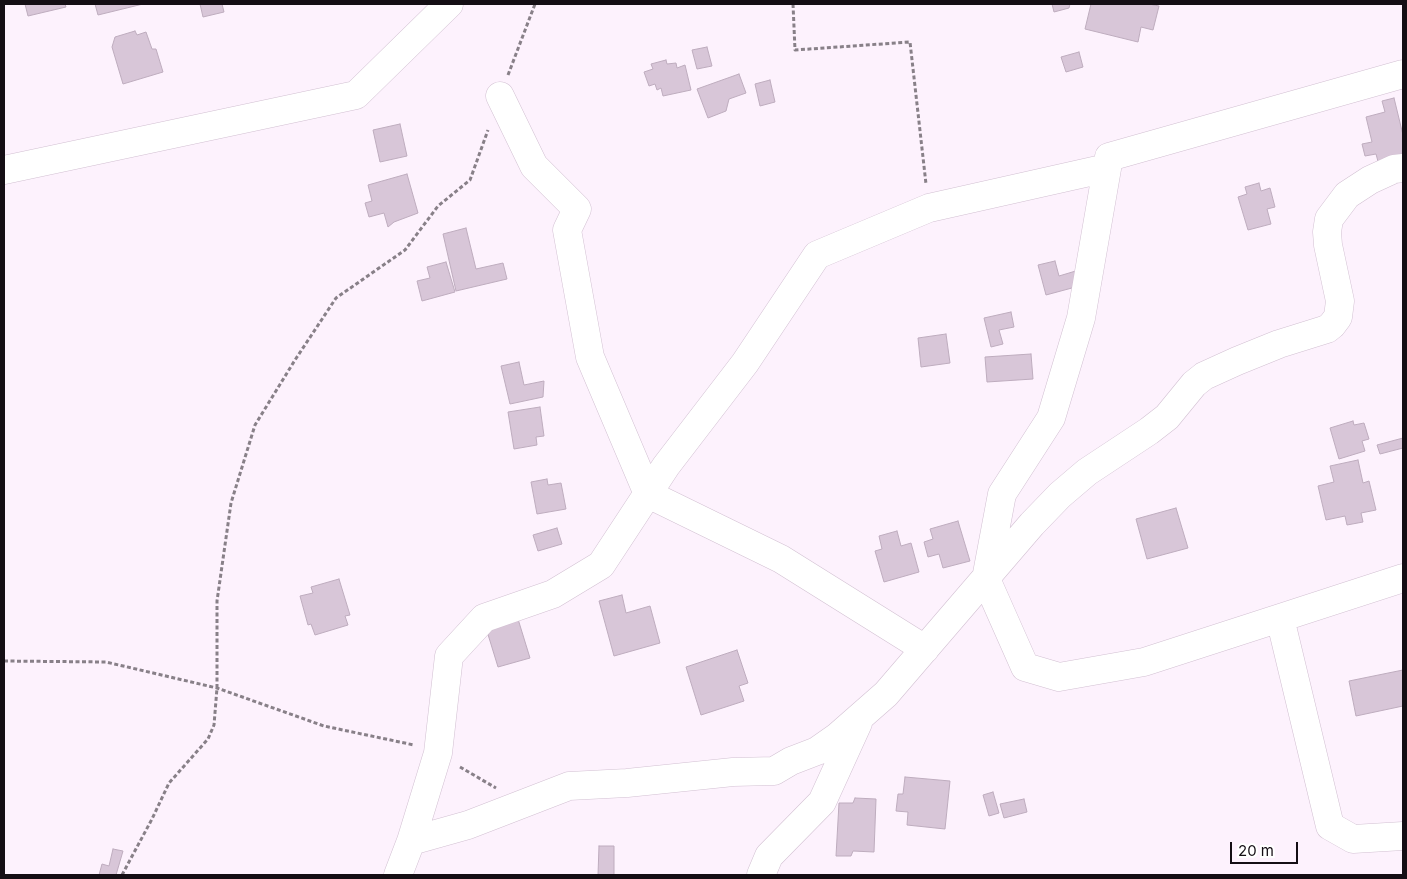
<!DOCTYPE html>
<style>
body{margin:0}
#map{position:relative;width:1407px;height:879px;overflow:hidden;background:#fdf2fd;font-family:Inter,sans-serif}
canvas{display:block}
.frame{position:absolute;inset:0;border:5px solid #140e14;pointer-events:none}
.scale{position:absolute;left:1230px;top:842px;width:68px;height:22px;box-sizing:border-box;border:2px solid #140e14;border-top:0;padding-left:6px;font-size:15px;line-height:18px;white-space:nowrap;color:#140e14;-webkit-text-stroke:4px #fff;paint-order:stroke}
</style>
<div id="map">
<canvas width="1407" height="879"></canvas>
<div class="frame"></div>
<div class="scale">20 m</div>
</div>
<script>
const c = document.querySelector('canvas').getContext('2d');
c.lineJoin = 'round';
function fillPath(path, color) { c.fillStyle = color; c.fill(path, 'evenodd'); }
const poly = rows => new Path2D(rows.map(r => 'M' + r).join(''));
function strokePath(path, color, width, dash) { c.strokeStyle = color; c.lineWidth = width; c.lineCap = dash ? 'butt' : 'round'; c.setLineDash(dash || []); c.stroke(path); }
const building = poly([
 [25,4,65,4,66,7,28,16,25,4],
 [95,4,143,4,98,15,95,4],
 [200,4,222,4,224,12,203,17,200,4],
 [1052,4,1070,4,1069,8,1054,12,1052,4],
 [1091,4,1149,4,1159,6,1153,30,1141,27,1138,42,1085,29,1091,4],
 [135,31,137,35,146,32,152,49,156,49,163,72,123,84,112,47,115,37,135,31],
 [707,47,712,66,697,69,692,50,707,47],
 [1079,52,1083,67,1066,72,1061,57,1079,52],
 [666,60,667,64,676,63,677,68,685,65,691,90,663,96,661,88,657,90,655,84,649,86,644,72,653,69,651,64,666,60],
 [739,74,746,93,729,99,726,111,708,118,697,89,739,74],
 [770,80,775,102,760,106,755,84,770,80],
 [1394,98,1403,135,1403,163,1380,169,1376,154,1365,156,1362,144,1372,142,1366,117,1385,112,1382,101,1394,98],
 [400,124,407,156,380,162,373,130,400,124],
 [407,174,418,213,394,222,388,227,384,213,369,217,365,203,372,201,368,185,407,174],
 [1259,183,1261,191,1270,188,1275,207,1267,209,1271,224,1248,230,1238,197,1247,194,1245,187,1259,183],
 [466,228,476,269,503,263,507,279,456,291,443,234,466,228],
 [1055,261,1059,276,1079,270,1083,285,1046,295,1038,265,1055,261],
 [446,262,455,292,422,301,417,281,430,278,427,267,446,262],
 [1011,312,1014,327,999,330,1003,344,991,347,984,318,1011,312],
 [946,334,950,363,921,367,918,338,946,334],
 [1031,354,1033,379,987,382,985,357,1031,354],
 [519,362,524,385,544,381,543,397,510,404,501,366,519,362],
 [540,407,544,436,536,437,537,445,514,449,508,412,540,407],
 [1353,421,1354,425,1364,423,1369,439,1362,441,1365,451,1339,459,1330,428,1353,421],
 [1403,438,1403,448,1380,454,1377,445,1403,438],
 [1358,460,1363,483,1369,481,1376,510,1361,513,1363,522,1347,525,1345,516,1326,520,1318,486,1334,482,1330,466,1358,460],
 [547,479,548,485,561,483,566,509,537,514,531,482,547,479],
 [1176,508,1188,548,1147,559,1136,519,1176,508],
 [958,521,970,561,943,568,939,554,928,557,924,542,933,539,930,529,958,521],
 [557,528,562,544,538,551,533,535,557,528],
 [897,531,901,546,911,543,919,572,884,582,875,551,882,549,879,536,897,531],
 [339,579,350,615,345,616,348,625,315,635,311,624,308,625,300,596,313,593,311,587,339,579],
 [622,595,626,613,650,606,660,643,614,656,599,601,622,595],
 [518,619,530,658,498,667,486,628,518,619],
 [737,650,748,683,739,686,744,701,701,715,686,667,737,650],
 [1403,670,1403,706,1356,716,1349,681,1403,670],
 [905,777,950,781,945,829,907,825,908,812,896,811,898,794,903,794,905,777],
 [993,792,999,813,989,816,983,795,993,792],
 [855,798,876,799,874,852,853,851,851,856,836,856,839,803,853,803,855,798],
 [1024,799,1027,812,1004,818,1000,804,1024,799],
 [599,846,614,846,614,875,598,875,599,846],
 [113,849,123,851,116,875,99,875,102,864,109,866,113,849]
]);
const path = poly([
 [793,4,795,50,910,42,926,184],
 [508,75,535,4],
 [4,661,106,662,217,688,324,726,414,745],
 [460,767,496,788],
 [122,875,152,819,169,783,208,739,214,725,217,688,217,601,231,503,255,425,295,360,336,298,405,250,438,206,470,180,488,130]
]);
const minor = poly([
 [1403,74,1109,157,1081,318,1051,418,1002,494,986,579,1025,667,1059,677,1144,662,1280,618,1330,826,1353,839,1403,836],
 [500,96,534,166,577,209,567,230,590,357,648,494,781,559,925,649],
 [4,170,356,95,449,4],
 [1280,618,1403,578],
 [411,841,438,753,449,656,484,618,553,594,601,565,666,466,745,363,817,255,929,208,1107,168],
 [398,875,411,841,468,825,569,786,627,783,733,772,774,771,791,761,817,751,837,737,886,694,1032,524,1060,495,1087,472,1149,431,1167,417,1194,384,1204,376,1237,361,1279,344,1327,329,1332,325,1338,317,1340,301,1328,245,1327,232,1329,219,1347,195,1370,180,1394,169,1403,168],
 [761,875,769,856,822,802,858,723]
]);
fillPath(building, '#d8c6d8');
strokePath(building, '#beacbe', 1);
strokePath(minor, '#d2c0d2', 29);
strokePath(path, '#888088', 3, [4, 2.5]);
strokePath(minor, '#fff', 28);
</script>
